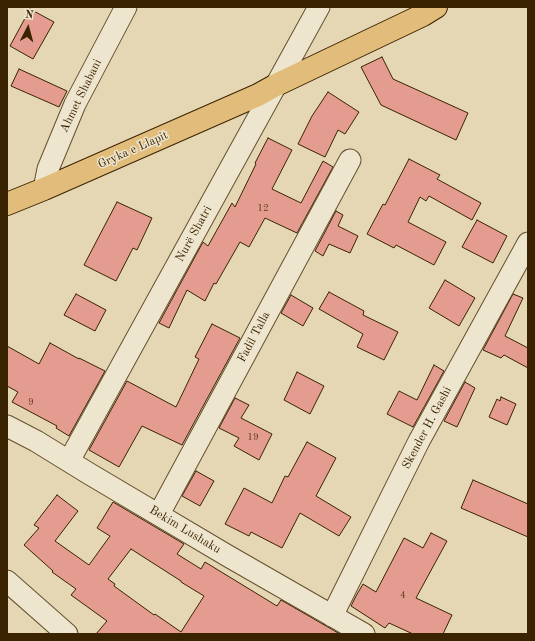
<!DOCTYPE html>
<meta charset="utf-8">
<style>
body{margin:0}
#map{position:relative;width:535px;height:641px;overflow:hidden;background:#e5d7b4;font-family:"Old Standard TT",serif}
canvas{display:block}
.frame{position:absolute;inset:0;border:8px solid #392301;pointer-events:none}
.north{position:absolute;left:8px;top:8px;width:40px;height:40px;-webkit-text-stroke:3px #eee5ce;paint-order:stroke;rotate:6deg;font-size:11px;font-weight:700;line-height:16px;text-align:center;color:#392301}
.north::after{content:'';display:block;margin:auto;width:14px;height:18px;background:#392301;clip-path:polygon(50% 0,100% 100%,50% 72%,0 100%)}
</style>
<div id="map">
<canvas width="535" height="641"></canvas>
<div class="frame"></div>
<div class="north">N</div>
</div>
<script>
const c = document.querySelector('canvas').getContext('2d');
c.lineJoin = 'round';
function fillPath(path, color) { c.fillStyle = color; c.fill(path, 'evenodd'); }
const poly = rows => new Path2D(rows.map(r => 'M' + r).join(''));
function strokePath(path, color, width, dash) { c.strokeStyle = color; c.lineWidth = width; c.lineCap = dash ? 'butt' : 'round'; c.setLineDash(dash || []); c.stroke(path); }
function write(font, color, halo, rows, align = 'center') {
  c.font = font + ' "Old Standard TT",serif'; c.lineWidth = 3; c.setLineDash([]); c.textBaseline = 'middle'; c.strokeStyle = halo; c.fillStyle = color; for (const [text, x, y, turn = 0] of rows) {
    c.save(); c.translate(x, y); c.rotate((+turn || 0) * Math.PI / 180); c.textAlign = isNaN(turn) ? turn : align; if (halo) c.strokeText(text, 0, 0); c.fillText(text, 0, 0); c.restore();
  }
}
const building = poly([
 [30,9,54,22,33,59,10,46,30,9],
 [382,57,393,79,468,113,456,140,381,105,361,67,382,57],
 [19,69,67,91,59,107,11,86,19,69],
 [328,92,359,112,345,134,338,130,325,157,298,144,312,116,328,92],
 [268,138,292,150,272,189,301,203,323,161,333,167,297,233,265,218,249,247,240,242,216,284,214,283,205,301,187,290,169,328,159,323,203,242,208,246,232,203,235,207,256,164,255,163,268,138],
 [409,159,440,175,437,179,481,203,472,220,429,196,426,201,420,197,408,222,446,242,434,265,396,245,394,248,367,234,383,204,385,205,409,159],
 [117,202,152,218,137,250,133,248,116,281,84,265,117,202],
 [336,211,343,215,338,226,358,236,350,253,329,244,323,256,315,251,336,211],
 [477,220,507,236,493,263,462,247,477,220],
 [445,280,475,298,459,326,429,308,445,280],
 [329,292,364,311,363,315,398,332,384,360,357,347,363,334,319,309,329,292],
 [76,294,106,310,95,331,64,315,76,294],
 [513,294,523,298,505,336,528,348,528,368,504,355,501,358,483,350,513,294],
 [291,295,313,308,303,326,281,313,291,295],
 [212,324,240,338,182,445,142,426,119,467,89,450,127,381,176,407,199,359,195,357,212,324],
 [50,343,79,359,79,358,105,371,69,436,56,428,57,426,12,402,18,392,7,386,7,346,39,364,50,343],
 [434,365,444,371,413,427,387,414,399,391,417,400,434,365],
 [297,372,324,386,310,414,284,400,297,372],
 [465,382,475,388,457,427,444,421,465,382],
 [501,397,516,404,507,425,489,417,497,399,500,401,501,397],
 [235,398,249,405,241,418,272,434,259,460,234,446,239,438,219,428,235,398],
 [307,442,336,458,316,496,351,517,339,536,300,513,282,548,251,532,249,536,225,524,244,488,272,503,285,476,288,477,307,442],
 [196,471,214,481,200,506,182,496,196,471],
 [473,480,528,504,528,537,461,508,473,480],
 [57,495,78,511,55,541,89,565,110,536,97,528,113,502,184,544,177,554,201,569,205,562,277,606,281,600,340,634,96,634,107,621,71,595,76,589,52,572,53,571,24,545,39,528,34,525,57,495],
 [131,549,181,581,181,582,204,596,181,632,155,614,154,615,114,586,115,584,108,579,131,549],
 [431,533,447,541,416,598,452,615,443,634,413,634,389,623,385,628,351,606,356,596,363,584,376,592,404,538,423,548,431,533]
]);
const minor = poly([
 [44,189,48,169,75,104,126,7],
 [7,426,36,441,88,473,228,556,364,634],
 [69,461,319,7],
 [159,514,350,160],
 [7,581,67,634],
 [332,616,342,596,419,441,528,243]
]);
const major = poly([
 [7,204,44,189,258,95,276,85,423,15,436,7]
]);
const numberNames = [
 ["12",263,208],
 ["9",31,402],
 ["19",253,437],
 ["4",403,595]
];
const streetNames = [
 ["Ahmet Shabani",81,96,-64],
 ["Gryka e Llapit",133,150,-24],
 ["Nurë Shatri",194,234,-61],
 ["Fadil Talla",254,337,-62],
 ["Skender H. Gashi",427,428,-62],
 ["Bekim Lushaku",185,530,31]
];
fillPath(building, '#e39c8f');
strokePath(building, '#392301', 1);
strokePath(minor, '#64502e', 23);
strokePath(major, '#392301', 24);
strokePath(minor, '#eee5ce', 21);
strokePath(major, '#e2bc7a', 22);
write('10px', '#644124', null, numberNames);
write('12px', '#392301', '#eee5ce', streetNames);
</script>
